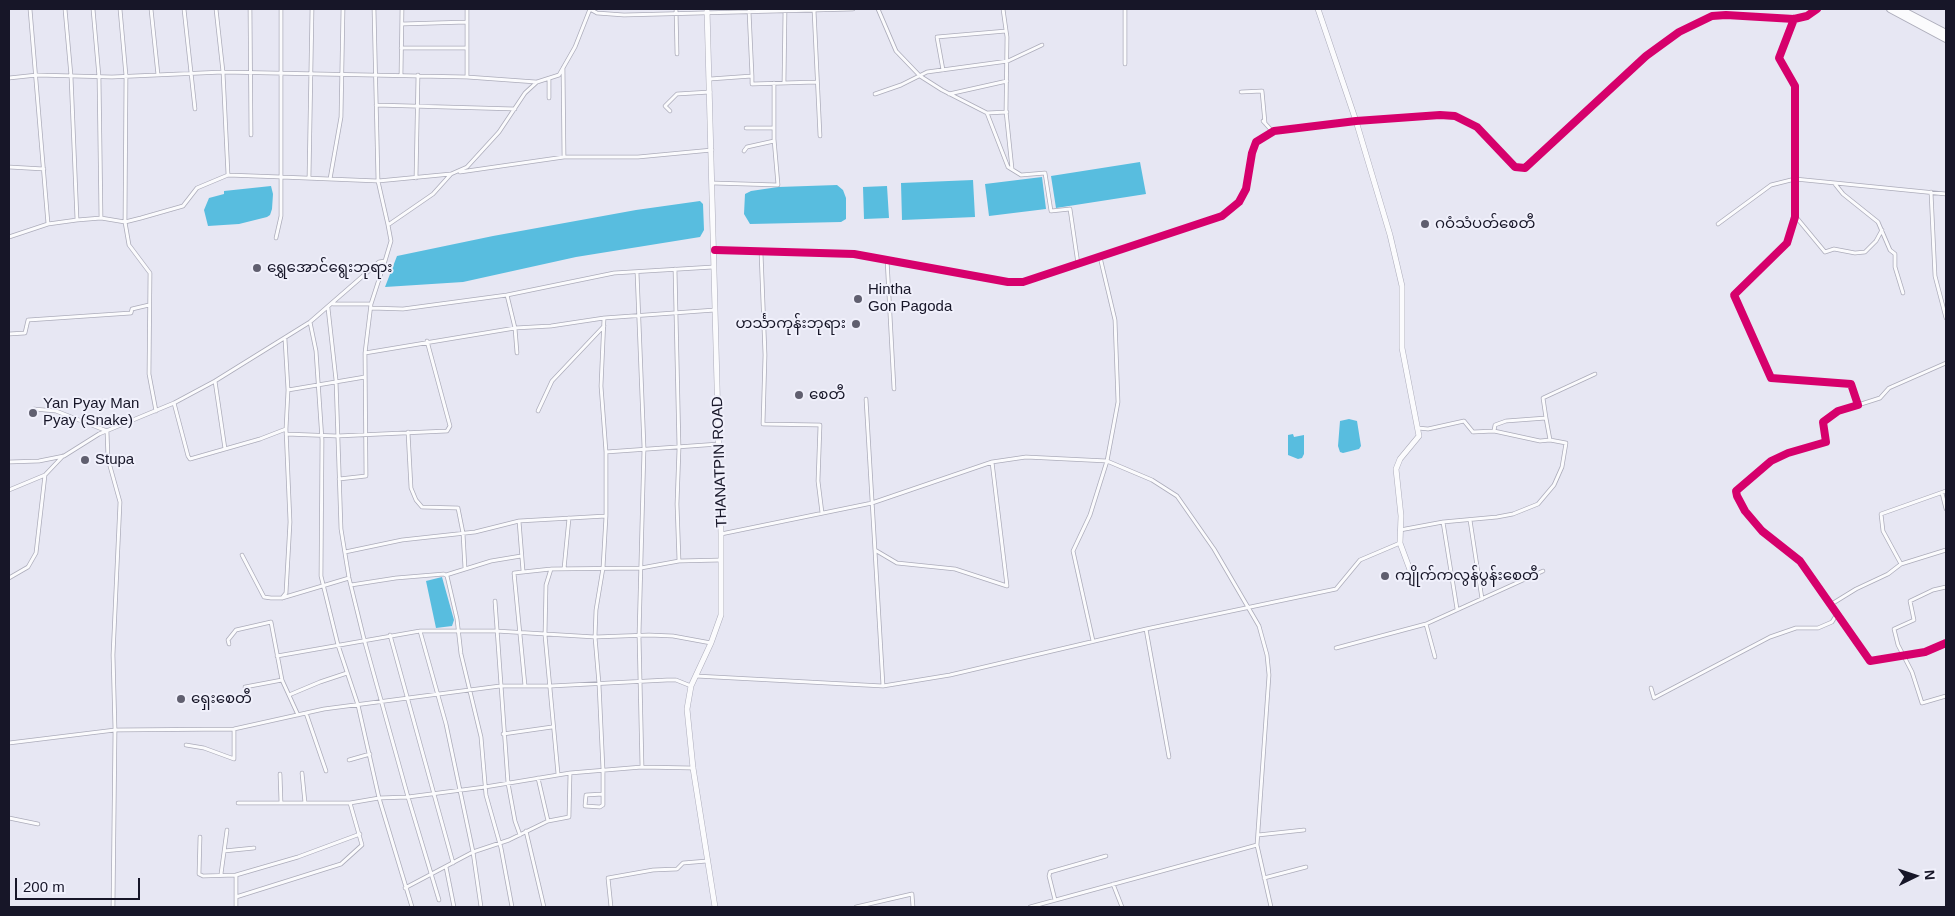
<!DOCTYPE html>
<meta charset="utf-8">
<style>
body{margin:0}
#map{position:relative;width:1955px;height:916px;overflow:hidden;background:#e7e7f3;font-family:Helvetica,sans-serif}
canvas{display:block}
.frame{position:absolute;inset:0;border:10px solid #171628;pointer-events:none}
.north{position:absolute;left:1890px;top:851px;width:50px;height:50px;-webkit-text-stroke:4px #f0f0fb;paint-order:stroke;rotate:86deg;font-size:14px;font-weight:700;line-height:20px;text-align:center;color:#171628}
.north::after{content:'';display:block;margin:auto;width:18px;height:22px;background:#171628;clip-path:polygon(50% 0,100% 100%,50% 72%,0 100%)}
.scale{position:absolute;left:15px;top:878px;width:125px;height:22px;box-sizing:border-box;border:2px solid #171628;border-top:0;padding-left:6px;font-size:15px;line-height:18px;white-space:nowrap;color:#171628;-webkit-text-stroke:4px #f0f0fb;paint-order:stroke}
</style>
<div id="map">
<canvas width="1955" height="916"></canvas>
<div class="frame"></div>
<div class="north">N</div>
<div class="scale">200 m</div>
</div>
<script>
const c = document.querySelector('canvas').getContext('2d');
c.lineJoin = 'round';
function fillPath(path, color) { c.fillStyle = color; c.fill(path, 'evenodd'); }
const poly = rows => new Path2D(rows.map(r => 'M' + r).join(''));
function strokePath(path, color, width, dash) { c.strokeStyle = color; c.lineWidth = width; c.lineCap = dash ? 'butt' : 'round'; c.setLineDash(dash || []); c.stroke(path); }
function write(font, color, halo, rows, align = 'center') {
  c.font = font + ' Helvetica,"Noto Sans Myanmar",sans-serif'; c.lineWidth = 4; c.setLineDash([]); c.textBaseline = 'middle'; c.strokeStyle = halo; c.fillStyle = color; for (const [text, x, y, turn = 0] of rows) {
    c.save(); c.translate(x, y); c.rotate((+turn || 0) * Math.PI / 180); c.textAlign = isNaN(turn) ? turn : align; if (halo) c.strokeText(text, 0, 0); c.fillText(text, 0, 0); c.restore();
  }
}
const water = poly([
 [1140,162,1146,194,1056,208,1051,176],
 [1042,177,1046,209,989,216,985,184],
 [973,180,975,217,902,220,901,183],
 [837,185,843,190,846,198,846,219,841,222,750,224,744,214,745,194,751,191,778,187],
 [271,186,273,194,272,209,270,215,267,217,239,224,208,226,204,210,209,198,224,194,224,191],
 [887,186,889,218,864,219,863,187],
 [700,201,703,204,704,230,700,237,576,257,463,282,385,287,397,256,493,236,636,210],
 [1349,419,1357,421,1361,446,1359,449,1343,453,1340,452,1338,446,1340,421],
 [1293,434,1294,437,1304,435,1304,454,1302,458,1298,459,1288,455,1288,435],
 [442,577,454,620,452,626,436,628,426,581]
]);
const street = poly([
 [30,9,48,224],
 [65,9,71,76,77,220],
 [93,9,99,77,101,218],
 [120,9,126,76,125,222,129,245,150,273,149,374,156,411],
 [151,9,158,75],
 [184,9,195,109],
 [216,9,223,72,228,175],
 [250,9,251,135],
 [374,9,378,181,388,225],
 [467,9,467,77],
 [590,9,597,13,624,15,853,9],
 [676,9,677,54],
 [878,9,896,51,920,76,942,90,987,113,1007,112],
 [1003,9,1007,37,1006,111,1012,169],
 [1125,9,1125,64],
 [814,10,820,136],
 [749,11,752,76],
 [1794,19,1779,58,1795,86,1795,217,1787,243,1734,295,1771,378,1851,384,1858,405,1838,411,1823,422,1826,442,1788,453,1771,461,1736,491,1737,496,1745,511,1762,531,1800,561,1870,661,1925,652,1946,643],
 [402,24,467,22],
 [401,48,467,48],
 [563,68,564,157],
 [943,70,937,37,1006,31],
 [401,75,402,9],
 [9,78,37,75,112,77,223,72,467,77,536,82],
 [710,79,752,76,752,84,816,82],
 [784,82,785,10],
 [1241,92,1262,91,1265,123],
 [875,94,901,85,927,72,1008,61,1042,45],
 [949,94,1007,81],
 [549,98,549,79],
 [376,105,515,109],
 [670,111,665,106,677,94,710,92],
 [987,113,1008,167,1021,175,1045,173,1051,211,1070,209,1078,264],
 [1263,121,1273,132],
 [746,128,774,128,774,83],
 [744,151,747,147,774,141,774,128],
 [9,167,44,169],
 [460,172,564,157,638,157,712,150],
 [309,178,312,9],
 [416,178,418,75],
 [330,179,341,117,343,9],
 [713,183,778,185,774,139],
 [1835,184,1843,194,1878,222,1890,250,1895,254,1895,267,1903,293],
 [1931,192,1935,276,1946,318],
 [1796,217,1825,252,1834,249,1855,253,1865,252,1876,241,1882,230],
 [1718,224,1771,185,1795,179,1946,194],
 [9,237,48,224,77,220,101,218,125,222,141,218,183,206,197,188,228,175,281,177,281,9],
 [276,238,281,216,281,177,378,181,451,174],
 [715,250,854,254,1008,282,1023,282,1222,216,1239,202,1246,189,1252,153,1256,142,1274,131,1356,121,1440,115,1455,116,1477,127,1515,167,1525,168,1646,56,1679,32,1712,16,1726,15,1794,19,1807,16,1817,9],
 [761,252,765,355,763,424,820,425,818,481,822,513],
 [1100,257,1115,320,1118,402,1107,461,1152,480,1177,496,1214,549,1259,626,1267,655,1269,675,1257,845,1271,907],
 [887,259,894,389],
 [675,269,679,448,677,504,679,561],
 [637,272,644,448,639,635,642,767],
 [507,295,614,273,713,267],
 [333,304,371,304],
 [328,308,336,380,341,529,349,578,364,639,408,797,439,900],
 [371,308,403,309,507,295,515,328,517,353],
 [310,322,316,351,322,440,321,576,338,645,358,705,379,798,412,907],
 [9,334,25,333,28,320,131,313,132,309,149,305],
 [365,353,515,328,551,326,604,318,715,310],
 [215,381,225,449,260,439,286,429],
 [288,390,365,377],
 [174,403,188,456,190,459,225,449],
 [1858,405,1880,398,1889,388,1946,363],
 [34,409,56,411,107,431,108,459,120,502,113,655,115,730,113,907],
 [538,411,552,381,604,326],
 [1418,428,1428,429,1464,421,1473,432,1494,431,1495,425,1506,421,1546,418,1543,398,1595,374],
 [1494,431,1540,441,1550,440],
 [408,432,411,488,416,500,422,507,458,508,463,533,465,569],
 [286,434,337,436,447,431,450,426,427,341],
 [606,452,719,444],
 [9,462,39,461,64,456,99,434,174,403,215,381,310,322,379,262,385,261,391,241,388,225,433,194,451,174,467,167,499,132,525,93,537,82,559,75,575,47,590,9],
 [339,479,366,476,365,353,371,304,385,261],
 [9,490,45,475,63,456],
 [1942,493,1946,509],
 [1470,520,1482,599],
 [1400,530,1443,522],
 [721,534,872,503,992,462,1026,457,1107,461,1090,515,1073,551,1093,641],
 [875,550,897,563,955,569,1007,586,992,462],
 [345,552,402,540,475,532,519,521],
 [242,555,264,597,271,598,282,598,349,578],
 [1901,564,1883,531,1881,514,1946,491],
 [551,569,546,585,545,635,558,774],
 [564,569,569,518],
 [523,571,519,521,606,516],
 [446,575,491,561,521,556],
 [9,578,28,567,36,553,45,475],
 [351,585,396,578,444,574,447,576,457,619,461,654,481,737,486,795,501,848,512,907],
 [1946,587,1933,590,1910,601,1914,620,1894,629,1898,645,1912,672,1922,703,1946,696],
 [282,598,286,593,290,522,286,429,288,390,285,339],
 [495,601,508,783,515,821,520,835],
 [1830,605,1856,589,1888,574,1901,564,1946,550],
 [1457,609,1443,522,1497,517,1513,514,1538,504,1554,485,1562,467,1566,443,1550,440,1546,418],
 [1426,624,1435,657],
 [1146,629,1169,757],
 [420,631,446,724,473,852,481,907],
 [390,635,453,863],
 [229,644,228,640,236,630,271,622,282,680,298,715],
 [1336,648,1426,624,1543,571],
 [277,656,420,631,496,631,595,637,649,635,673,636,711,643],
 [696,676,883,686,866,399],
 [525,686,514,573,551,569,641,568,679,561,721,560],
 [883,686,950,675,1146,629,1336,589,1360,560,1400,543],
 [245,687,282,680],
 [1651,688,1654,698,1770,637,1796,628,1818,628,1832,622,1837,614],
 [289,695,320,682,347,673],
 [306,713,326,771],
 [503,734,552,727],
 [9,743,115,730,234,729,324,709,500,686,551,686,667,680,676,680,691,686],
 [186,745,204,748,234,759,234,729],
 [349,760,370,754],
 [302,773,305,803],
 [280,774,281,803],
 [538,778,548,821],
 [603,794,586,795,585,806,600,807,603,805,603,770,599,684,595,637,596,610,603,568,606,516,606,452,601,386,604,318],
 [238,803,350,803,379,798,408,797,485,787,570,773,642,767,692,768],
 [9,818,38,824],
 [526,831,544,907],
 [1258,835,1304,830],
 [200,837,199,874,203,876,236,875],
 [224,851,254,848],
 [446,867,454,907],
 [221,874,227,830],
 [1264,878,1306,867],
 [1113,884,1122,907],
 [405,888,473,852,509,840,548,821,569,817,570,773],
 [236,897,341,864,362,845,350,803],
 [1055,900,1049,876,1050,872,1106,856],
 [236,907,236,875,298,857,360,834],
 [611,907,608,878,653,870,677,869,683,863,707,861],
 [856,907,912,894,913,907],
 [1030,907,1257,845]
]);
const secondary = poly([
 [707,9,721,534,721,615,711,643,691,686,687,709,693,768,715,907],
 [1318,9,1356,121,1390,235,1402,286,1402,348,1419,436,1400,459,1396,469,1401,516,1400,543,1413,578]
]);
const highway = poly([
 [1890,9,1946,39],
 [1900,9,1946,33]
]);
const cycleway = poly([
 [1794,19,1779,58,1795,86,1795,217,1787,243,1734,295,1771,378,1851,384,1858,405,1838,411,1823,422,1826,442,1788,453,1771,461,1736,491,1737,496,1745,511,1762,531,1800,561,1870,661,1925,652,1946,643],
 [715,250,854,254,1008,282,1023,282,1222,216,1239,202,1246,189,1252,153,1256,142,1274,131,1356,121,1440,115,1455,116,1477,127,1515,167,1525,168,1646,56,1679,32,1712,16,1726,15,1794,19,1807,16,1817,9]
]);
const markers = [
 [1425,224,5,"#605f6f"],
 [257,268,5,"#605f6f"],
 [858,299,5,"#605f6f"],
 [856,324,5,"#605f6f"],
 [799,395,5,"#605f6f"],
 [33,413,5,"#605f6f"],
 [85,460,5,"#605f6f"],
 [1385,576,5,"#605f6f"],
 [181,699,5,"#605f6f"]
];
const poiNames = [
 ["ဂဝံသံပတ်စေတီ",1435,224],
 ["ရွှေအောင်ရွေးဘုရား",267,268],
 ["Hintha",868,290],
 ["Gon Pagoda",868,307],
 ["ဟင်္သာကုန်းဘုရား",846,324,"right"],
 ["စေတီ",809,395],
 ["Yan Pyay Man",43,404],
 ["Pyay (Snake)",43,421],
 ["Stupa",95,460],
 ["ကျိုက်ကလွန်ပွန်းစေတီ",1395,576],
 ["ရှေးစေတီ",191,699]
];
const streetNames = [
 ["THANATPIN ROAD",720,462,-92]
];
fillPath(water, '#58bddf');
strokePath(street, '#acacba', 4.5);
strokePath(secondary, '#acacba', 6);
strokePath(highway, '#acacba', 8);
strokePath(street, '#fbfbfd', 3);
strokePath(secondary, '#fbfbfd', 5);
strokePath(highway, '#fbfbfd', 6);
strokePath(cycleway, '#d6006c', 8);
for (const [x, y, r, color] of markers) { const dot = new Path2D(); dot.arc(x, y, r, 0, 2 * Math.PI); c.fillStyle = color; c.fill(dot); strokePath(dot, '#f0f0fb', 2); }
write('15px', '#171628', '#f0f0fb', poiNames, 'left');
write('15px', '#171628', '#f0f0fb', streetNames);
</script>
